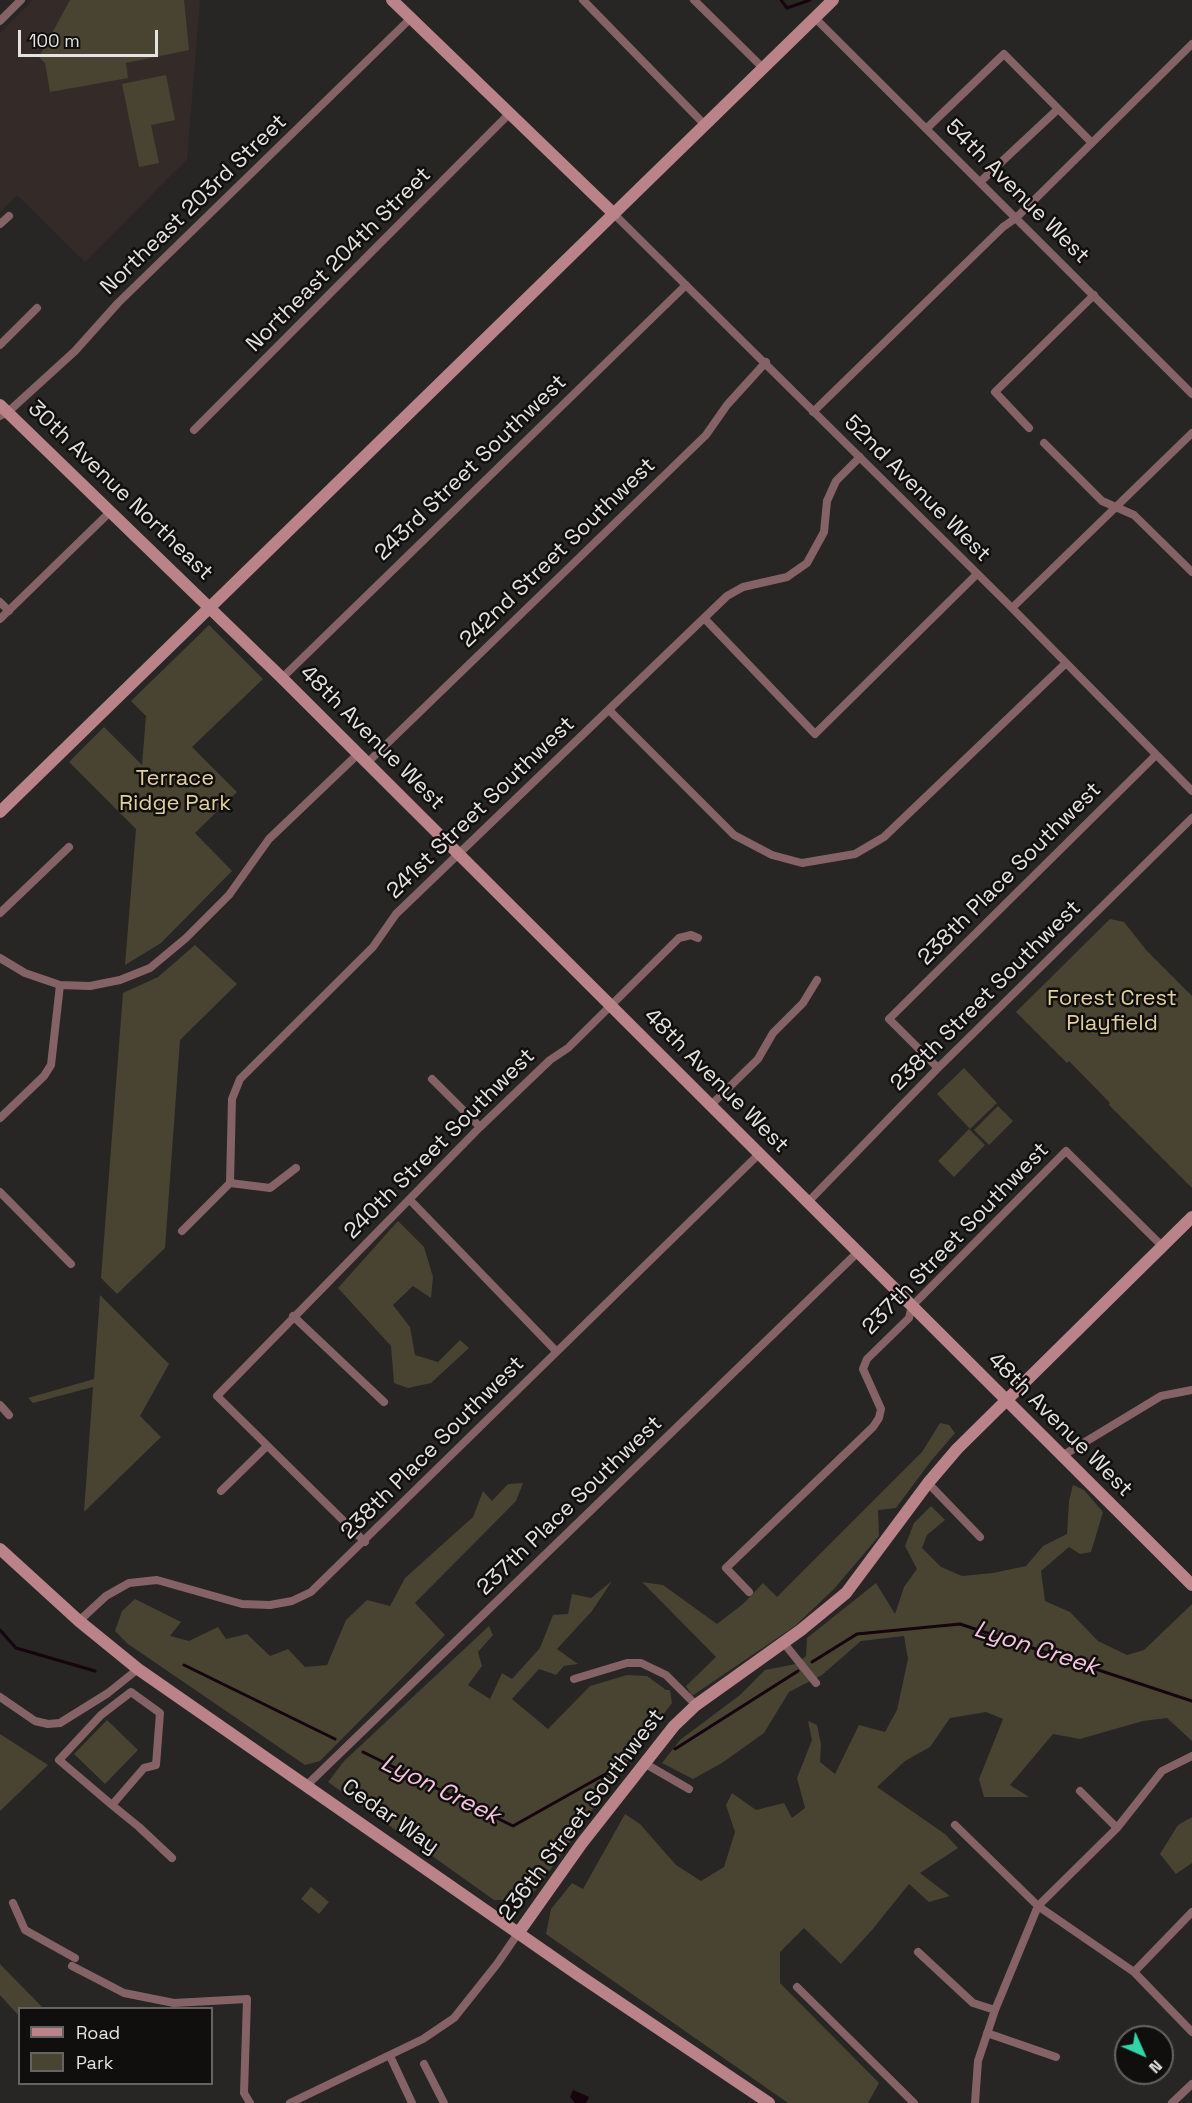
<!DOCTYPE html>
<style>
body{margin:0}
#map{position:relative;width:1192px;height:2103px;overflow:hidden;background:#282525;font-family:"Space Grotesk",sans-serif}
canvas{display:block}
.legend{position:absolute;left:18px;top:2007px;width:195px;height:78px;box-sizing:border-box;background:#100f0e;border:2px solid #656463;margin:0;padding:8px 10px;list-style:none;font-size:18px;color:#e4e3e2}
.legend li{display:flex;align-items:center;gap:12px;height:30px}
.legend b{width:30px;border:2px solid #656463}
.north{position:absolute;left:1114px;top:2025px;width:60px;height:60px;box-sizing:border-box;background:#100f0e;border:2px solid #656463;border-radius:50%;rotate:135deg;font-size:16px;font-weight:700;line-height:24px;text-align:center;color:#e4e3e2}
.north::after{content:'';display:block;margin:auto;width:21px;height:27px;background:#32d4a8;clip-path:polygon(50% 0,100% 100%,50% 72%,0 100%)}
.scale{position:absolute;left:18px;top:30px;width:140px;height:27px;box-sizing:border-box;border:3px solid #e4e3e2;border-top:0;padding-left:8px;font-size:18px;line-height:21px;white-space:nowrap;color:#e4e3e2;-webkit-text-stroke:4px #100f0e;paint-order:stroke}
</style>
<div id="map">
<canvas width="1192" height="2103"></canvas>
<ul class="legend">
<li><b style="height:8px;background:#ba8389"></b>Road</li>
<li><b style="height:16px;background:#494331"></b>Park</li>
</ul>
<div class="north">N</div>
<div class="scale">100 m</div>
</div>
<script>
const c = document.querySelector('canvas').getContext('2d');
c.lineJoin = 'round';
function fillPath(path, color) { c.fillStyle = color; c.fill(path, 'evenodd'); }
const poly = rows => new Path2D(rows.map(r => 'M' + r).join(''));
function strokePath(path, color, width, dash) { c.strokeStyle = color; c.lineWidth = width; c.lineCap = dash ? 'butt' : 'round'; c.setLineDash(dash || []); c.stroke(path); }
function write(font, color, halo, rows, align = 'center') {
  c.font = font + ' "Space Grotesk",sans-serif'; c.lineWidth = 5; c.setLineDash([]); c.textBaseline = 'middle'; c.strokeStyle = halo; c.fillStyle = color; for (const [text, x, y, turn = 0] of rows) {
    c.save(); c.translate(x, y); c.rotate((+turn || 0) * Math.PI / 180); c.textAlign = isNaN(turn) ? turn : align; if (halo) c.strokeText(text, 0, 0); c.fillText(text, 0, 0); c.restore();
  }
}
const built = poly([
 [33,0,200,0,187,159,85,262,17,195,0,212,0,33]
]);
const green = poly([
 [70,0,184,0,189,50,126,63,128,78,50,92,45,63,39,57],
 [166,75,175,120,151,125,159,163,139,167,122,84],
 [209,625,263,679,192,747,237,792,195,833,232,871,161,943,125,965,136,829,69,762,104,727,142,765,146,716,131,701],
 [1110,919,1124,922,1147,951,1192,996,1192,1188,1109,1105,1110,1103,1069,1061,1067,1063,1016,1012],
 [195,945,237,984,180,1040,165,1248,117,1294,101,1278,123,993,158,977],
 [964,1068,997,1103,970,1129,937,1094],
 [998,1106,1013,1121,989,1145,974,1130],
 [969,1129,985,1145,954,1177,938,1161],
 [398,1221,424,1247,433,1277,431,1298,413,1286,393,1305,410,1327,415,1355,438,1362,460,1340,469,1348,431,1383,408,1388,394,1383,391,1346,338,1288],
 [100,1295,169,1364,140,1416,161,1437,84,1512,93,1387,33,1403,28,1398,94,1379],
 [940,1423,949,1425,955,1433,931,1461,896,1508,878,1510,879,1536,834,1589,795,1626,692,1696,686,1686,716,1657,642,1582,663,1585,717,1624,743,1604,763,1583,777,1597,922,1452],
 [523,1483,516,1501,415,1603,445,1635,320,1761,305,1765,128,1644,115,1631,122,1611,135,1599,181,1622,170,1636,189,1641,218,1627,226,1639,247,1634,270,1656,288,1649,305,1667,327,1665,346,1620,367,1600,390,1606,405,1578,473,1517,483,1491,492,1501,508,1484],
 [1073,1485,1084,1490,1103,1512,1091,1552,1080,1554,1069,1547,1041,1571,1045,1601,1070,1612,1098,1641,1127,1655,1144,1650,1192,1604,1192,1741,1167,1718,1143,1721,1080,1739,1053,1734,1010,1785,1029,1797,984,1797,979,1779,1003,1719,986,1712,950,1718,930,1747,905,1761,877,1787,945,1834,958,1848,920,1873,950,1896,929,1902,909,1884,872,1930,841,1964,804,1928,780,1952,780,1983,879,2083,868,2103,788,2103,546,1934,551,1909,572,1883,583,1889,625,1814,640,1824,676,1865,701,1881,724,1867,735,1832,726,1805,732,1793,756,1810,784,1803,792,1818,805,1808,797,1778,812,1740,808,1721,817,1725,821,1744,820,1762,835,1774,859,1725,885,1732,897,1710,908,1659,904,1636,861,1641,822,1675,789,1692,764,1733,722,1763,693,1779,662,1763,680,1740,740,1695,765,1670,796,1664,806,1656,807,1638,876,1583,895,1614,904,1587,917,1569,905,1546,914,1523,931,1506,945,1520,927,1535,922,1548,941,1567,962,1576,993,1573,1026,1566,1043,1546,1067,1534,1069,1501],
 [612,1581,592,1611,557,1649,578,1664,564,1666,556,1675,539,1669,512,1699,548,1729,590,1686,627,1675,647,1676,666,1690,670,1690,672,1703,604,1793,536,1890,518,1900,494,1900,328,1782,344,1761,489,1626,493,1635,478,1652,482,1666,468,1685,490,1699,502,1673,512,1679,540,1648,553,1615,568,1614,572,1594,591,1598],
 [107,1720,138,1750,105,1784,74,1754],
 [0,1734,48,1765,0,1811],
 [1192,1817,1192,1863,1176,1874,1160,1854,1178,1825],
 [311,1887,329,1902,319,1914,301,1899],
 [0,1964,43,2008,20,2008,19,2016,0,1995]
]);
const water = poly([
 [573,2090,589,2097,586,2103,575,2103,570,2097]
]);
const stream = poly([
 [781,0,787,8,810,0],
 [0,1630,16,1648,95,1671],
 [812,1662,857,1634,960,1624,1192,1701],
 [184,1665,335,1739],
 [675,1749,798,1671],
 [363,1752,513,1826,611,1771]
]);
const street = poly([
 [583,0,705,125],
 [694,0,763,68],
 [815,18,1192,394],
 [0,21,21,0],
 [927,128,1004,54,1092,143],
 [980,182,1058,109],
 [614,214,1012,608,1192,791],
 [0,224,9,216],
 [0,345,37,308],
 [813,412,1003,227,1016,218,1192,44],
 [0,416,8,412,75,351,118,303,411,18],
 [1029,428,995,392,1094,295],
 [194,430,509,114],
 [1044,443,1102,501,1134,515,1192,572],
 [0,602,9,611],
 [1012,608,1192,433],
 [704,618,815,734,977,574],
 [0,619,111,511],
 [282,678,686,285],
 [609,710,734,835,772,855,802,863,855,854,884,837,1066,663],
 [367,763,706,435,727,405,766,362],
 [0,913,69,847],
 [0,958,25,973,60,985,90,986,120,980,150,968,186,938,229,895,269,839,357,755],
 [938,1068,889,1019,1156,755],
 [432,1079,480,1127],
 [710,1106,758,1059,773,1033,803,1003,817,980],
 [0,1118,44,1076,51,1065,60,985],
 [230,1183,270,1188,296,1168],
 [0,1192,71,1264],
 [410,1200,556,1351],
 [808,1202,938,1068,1192,818],
 [182,1231,230,1183,232,1099,240,1079,373,947,396,914,727,596,743,587,787,577,807,563,824,532,827,501,836,481,860,457],
 [293,1316,384,1402],
 [0,1405,9,1415],
 [1062,1456,1161,1396,1192,1390],
 [928,1483,980,1537],
 [221,1491,267,1446],
 [365,1542,217,1396,480,1127,550,1060,568,1048,679,938,691,935,698,938],
 [749,1592,726,1568,873,1427,879,1418,881,1409,863,1369,867,1359,909,1318,912,1306,1066,1151,1162,1246],
 [79,1621,106,1596,129,1583,157,1580,242,1604,270,1605,292,1601,311,1592,759,1154],
 [783,1642,816,1683],
 [574,1679,627,1663,641,1663,666,1675,696,1705],
 [0,1697,35,1721,48,1724,60,1723,108,1693,138,1669],
 [644,1763,689,1789],
 [307,1785,857,1253],
 [1080,1791,1117,1828],
 [112,1805,144,1768,156,1765,160,1713,131,1692,101,1715,59,1760,112,1805,139,1827,172,1858],
 [955,1825,1038,1906,1134,1972,1192,2032],
 [13,1903,25,1930,75,1958],
 [918,1952,973,2003,995,2010],
 [72,1966,124,1993,174,2003,247,1999,244,2093,250,2103],
 [1134,1972,1192,1912],
 [797,1987,914,2103],
 [987,2033,1056,2057],
 [390,2056,412,2103],
 [424,2064,444,2103],
 [290,2103,423,2039,454,2018,497,1964,519,1932],
 [975,2103,978,2061,995,2010,1038,1906,1117,1828,1162,1771,1192,1756],
 [1172,2103,1192,2084]
]);
const secondary = poly([
 [392,0,614,214],
 [0,405,282,678,1192,1585],
 [0,812,833,0],
 [0,1549,79,1621,138,1669,577,1974,769,2103],
 [519,1932,582,1843,674,1726,696,1705,801,1630,846,1593,928,1483,957,1449,1192,1217]
]);
const streetNames = [
 ["54th Avenue West",1017,192,45],
 ["Northeast 203rd Street",194,205,-44],
 ["Northeast 204th Street",339,260,-45],
 ["243rd Street Southwest",471,468,-44],
 ["52nd Avenue West",917,489,45],
 ["30th Avenue Northeast",120,491,44],
 ["242nd Street Southwest",558,553,-44],
 ["48th Avenue West",372,738,45],
 ["241st Street Southwest",481,808,-44],
 ["238th Place Southwest",1010,874,-45],
 ["238th Street Southwest",986,996,-45],
 ["48th Avenue West",716,1081,45],
 ["240th Street Southwest",440,1144,-45],
 ["237th Street Southwest",956,1239,-46],
 ["48th Avenue West",1060,1425,45],
 ["238th Place Southwest",433,1448,-45],
 ["237th Place Southwest",570,1506,-44],
 ["236th Street Southwest",582,1815,-53],
 ["Cedar Way",390,1817,35]
];
const parkNames = [
 ["Terrace",175,779],
 ["Ridge Park",175,804],
 ["Forest Crest",1112,999],
 ["Playfield",1112,1024]
];
const waterNames = [
 ["Lyon Creek",1036,1649,18],
 ["Lyon Creek",440,1790,26]
];
fillPath(built, '#342b28');
fillPath(green, '#494331');
fillPath(water, '#16040f');
strokePath(stream, '#16040f', 3);
strokePath(street, '#856265', 8);
strokePath(secondary, '#ba8389', 12);
write('22px', '#e4e3e2', '#100f0e', streetNames);
write('22px', '#e2cf9c', '#100f0e', parkNames);
write('italic 24px', '#f9c3e0', '#100f0e', waterNames);
</script>
